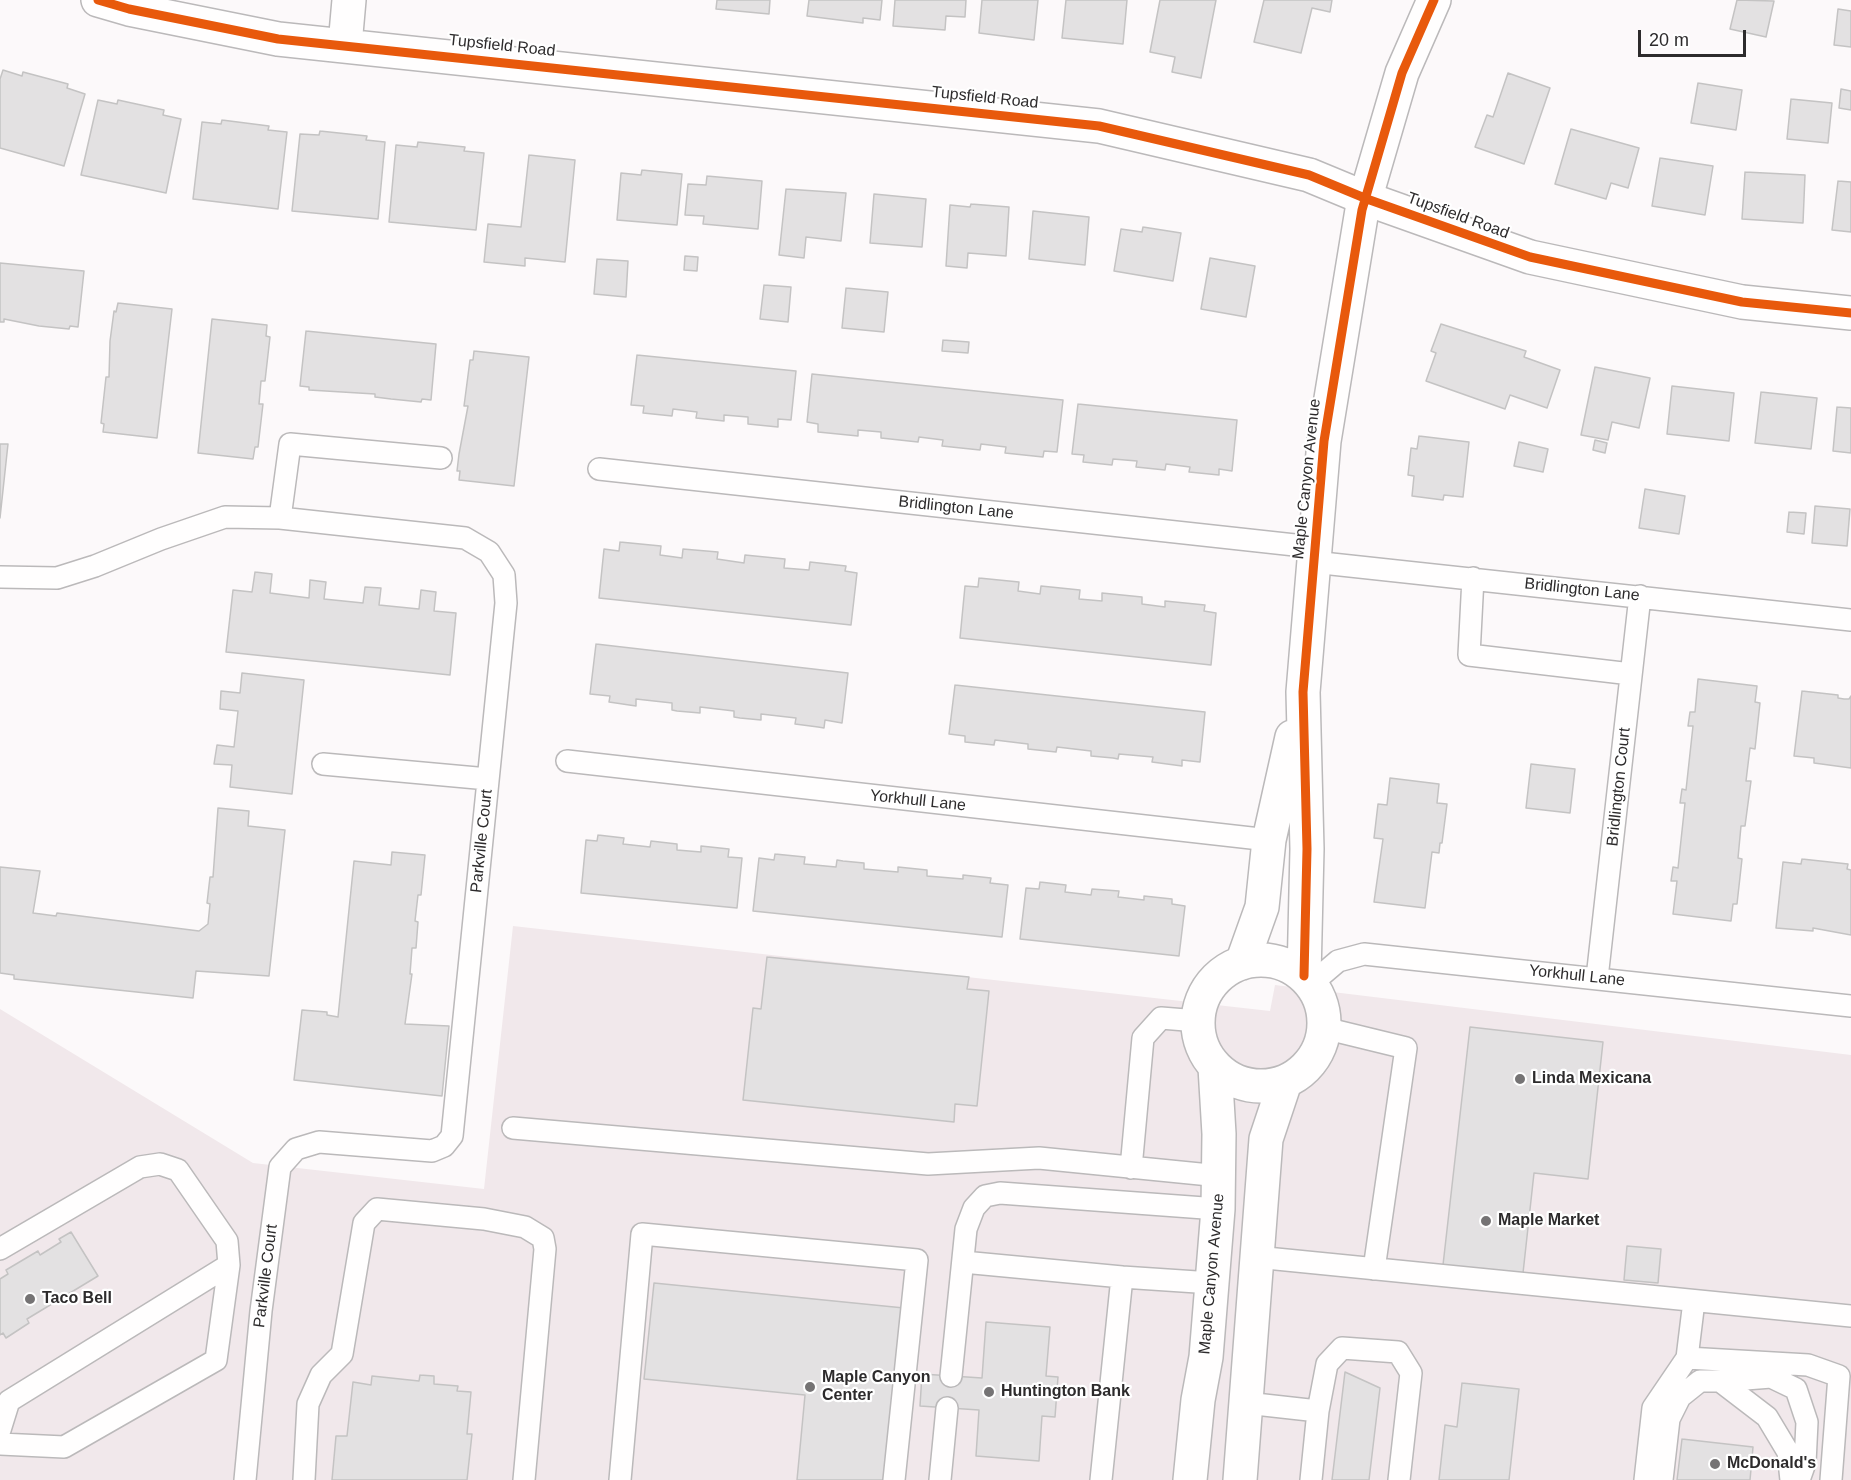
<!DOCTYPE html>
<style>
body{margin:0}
#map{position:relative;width:1851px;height:1480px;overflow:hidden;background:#fcf9fa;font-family:Helvetica,sans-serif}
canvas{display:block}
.scale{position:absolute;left:1638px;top:30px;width:108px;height:27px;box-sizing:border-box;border:3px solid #2d2b2c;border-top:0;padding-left:8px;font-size:18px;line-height:21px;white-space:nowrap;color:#2d2b2c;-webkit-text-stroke:4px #fff;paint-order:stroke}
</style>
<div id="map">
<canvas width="1851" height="1480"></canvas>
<div class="scale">20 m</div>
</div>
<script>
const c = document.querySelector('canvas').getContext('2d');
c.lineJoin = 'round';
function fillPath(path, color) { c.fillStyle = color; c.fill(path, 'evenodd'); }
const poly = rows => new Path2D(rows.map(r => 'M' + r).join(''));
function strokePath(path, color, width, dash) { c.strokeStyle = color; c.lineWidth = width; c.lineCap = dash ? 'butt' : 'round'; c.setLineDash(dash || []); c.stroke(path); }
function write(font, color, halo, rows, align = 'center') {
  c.font = font + ' Helvetica,sans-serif'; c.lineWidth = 4.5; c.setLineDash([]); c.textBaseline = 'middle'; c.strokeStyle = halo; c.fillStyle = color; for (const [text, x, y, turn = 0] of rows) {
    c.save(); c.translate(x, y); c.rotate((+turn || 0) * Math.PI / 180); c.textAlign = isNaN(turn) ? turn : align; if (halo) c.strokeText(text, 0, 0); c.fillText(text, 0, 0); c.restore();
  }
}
const built = poly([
 [513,926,1270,1011,1275,985,1851,1055,1851,1480,0,1480,0,1009,253,1163,484,1189]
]);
const building = poly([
 [717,0,770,0,769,14,716,9,717,0],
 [809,0,882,0,880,20,863,18,863,23,807,16,809,0],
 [895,0,966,0,965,17,946,16,945,30,893,26,895,0],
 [982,0,1038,0,1034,40,979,33,982,0],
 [1066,0,1127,0,1123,44,1062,38,1066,0],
 [1160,0,1216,0,1201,78,1172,72,1175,57,1150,52,1160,0],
 [1264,0,1332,0,1330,12,1312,8,1301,53,1254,42,1264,0],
 [1737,0,1774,1,1766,37,1730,29,1737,0],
 [1838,9,1851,11,1851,47,1834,45,1838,9],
 [3,70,22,76,23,72,68,84,67,88,85,94,64,166,0,148,0,79,3,70],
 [1508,73,1550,88,1524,164,1475,147,1487,115,1493,117,1508,73],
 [1698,83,1742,90,1736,130,1691,123,1698,83],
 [1841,89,1851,91,1851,110,1839,108,1841,89],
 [1791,99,1832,103,1828,143,1787,139,1791,99],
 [98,100,117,104,118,100,164,110,163,115,181,119,166,193,81,175,98,100],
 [222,120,269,126,268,130,287,132,278,209,193,199,202,122,221,124,222,120],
 [1571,129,1639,148,1628,188,1611,183,1606,199,1555,184,1571,129],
 [320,131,367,136,366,140,385,142,378,219,292,211,300,134,319,135,320,131],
 [418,142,465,147,464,151,484,153,476,230,389,222,396,145,417,147,418,142],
 [529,155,575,160,565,262,525,258,525,266,484,262,488,224,521,227,529,155],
 [1660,158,1713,166,1705,215,1652,206,1660,158],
 [642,170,682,174,677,225,617,220,621,173,641,175,642,170],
 [1745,172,1805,175,1803,223,1742,219,1745,172],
 [707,176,762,181,758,229,703,224,704,216,685,215,688,184,706,185,707,176],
 [1838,181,1851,182,1851,232,1832,230,1838,181],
 [786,189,846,193,841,241,806,237,804,258,779,255,786,189],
 [874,194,926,199,922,247,870,243,874,194],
 [971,204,1009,207,1006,256,968,253,967,268,946,266,950,205,970,207,971,204],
 [1033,211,1089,217,1085,265,1029,259,1033,211],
 [1143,227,1181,233,1173,281,1114,271,1121,229,1142,232,1143,227],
 [685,256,698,257,697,271,684,270,685,256],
 [1210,258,1255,266,1246,317,1201,309,1210,258],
 [597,259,628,261,626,297,594,294,597,259],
 [0,263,84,271,78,327,70,326,69,329,39,326,4,319,4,322,0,322,0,263],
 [764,285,791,287,788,322,760,319,764,285],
 [846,288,888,292,884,332,842,328,846,288],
 [118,303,172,309,157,438,103,432,104,424,101,423,106,377,109,377,110,341,114,311,116,312,118,303],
 [212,319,267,325,266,336,270,337,265,381,261,381,259,404,263,404,258,447,255,447,253,459,198,453,212,319],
 [1441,324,1526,351,1524,357,1560,370,1547,408,1510,395,1505,409,1426,381,1436,353,1431,351,1441,324],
 [306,331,436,344,431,400,422,399,421,402,391,399,375,397,375,394,309,390,309,387,300,386,306,331],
 [943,340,969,342,968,353,942,351,943,340],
 [474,351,529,357,514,486,459,480,460,471,457,471,459,454,468,406,464,406,470,360,473,360,474,351],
 [637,355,796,371,791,420,778,419,778,427,748,424,748,417,724,415,724,421,696,418,697,412,673,409,672,416,643,413,644,406,631,405,637,355],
 [1595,367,1650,378,1639,428,1612,422,1608,440,1581,435,1595,367],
 [812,374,1063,400,1057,452,1044,451,1043,457,1005,453,1006,447,981,444,980,450,942,446,943,440,919,437,918,442,881,438,881,432,858,430,858,436,818,432,818,424,807,422,812,374],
 [1672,386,1734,393,1729,441,1667,434,1672,386],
 [1761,392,1817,398,1811,449,1755,443,1761,392],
 [1078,404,1237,420,1232,471,1219,469,1219,475,1189,472,1190,467,1166,464,1165,470,1136,467,1137,461,1113,459,1112,465,1083,462,1084,455,1072,454,1078,404],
 [1837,407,1851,408,1851,453,1833,451,1837,407],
 [1419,436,1469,442,1463,497,1444,495,1443,500,1412,496,1414,476,1408,475,1411,448,1417,449,1419,436],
 [1595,440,1607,443,1605,453,1593,450,1595,440],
 [1519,442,1548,449,1543,472,1514,466,1519,442],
 [0,444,8,444,0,518,0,444],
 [1645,489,1685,496,1679,534,1639,528,1645,489],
 [1815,506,1850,509,1847,546,1812,543,1815,506],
 [1789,512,1806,513,1804,534,1787,532,1789,512],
 [620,542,661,546,660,555,682,558,683,549,718,552,717,559,744,563,745,555,785,559,784,568,809,570,810,562,846,566,845,571,857,573,851,625,599,598,604,549,619,551,620,542],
 [255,572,272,574,270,593,309,598,310,580,326,582,324,599,363,603,365,587,381,588,379,605,419,609,421,590,436,592,434,611,456,613,450,675,226,652,233,590,252,592,255,572],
 [979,578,1019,582,1018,591,1040,594,1041,586,1080,590,1079,599,1102,601,1102,593,1142,597,1142,604,1165,607,1165,601,1205,605,1204,611,1216,613,1211,665,960,638,965,586,978,587,979,578],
 [596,644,848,673,842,723,825,720,824,728,818,727,795,724,796,718,761,714,761,720,740,718,734,717,734,711,700,707,700,713,677,711,672,710,672,703,636,699,636,706,609,702,610,696,590,694,596,644],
 [242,673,304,680,292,794,230,787,232,765,214,764,217,745,234,747,238,711,220,709,221,691,240,693,242,673],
 [1698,679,1757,686,1755,702,1760,703,1755,749,1750,748,1746,781,1751,781,1745,826,1741,826,1738,858,1742,859,1737,904,1733,904,1731,921,1673,914,1677,881,1671,881,1673,867,1678,868,1685,803,1680,803,1682,789,1686,790,1693,726,1688,726,1690,712,1695,712,1698,679],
 [955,685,1205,712,1200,762,1182,760,1182,766,1152,762,1153,757,1119,754,1118,759,1113,758,1091,756,1091,751,1057,747,1056,752,1028,749,1028,744,995,740,994,745,965,742,965,736,949,734,955,685],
 [1802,691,1838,695,1838,698,1844,699,1849,699,1851,696,1851,768,1814,763,1814,758,1794,756,1802,691],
 [1531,764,1575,769,1570,813,1526,808,1531,764],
 [1390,778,1439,784,1437,803,1447,804,1442,843,1440,843,1439,853,1432,852,1425,908,1374,902,1383,839,1374,838,1378,804,1387,805,1390,778],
 [218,808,249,811,248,826,285,830,269,976,196,971,193,998,14,979,14,975,0,973,0,867,40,871,33,913,56,916,57,913,199,931,208,924,210,904,207,903,210,877,213,877,218,808],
 [598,835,624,838,623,844,650,847,651,841,677,844,677,850,701,852,701,846,729,849,728,857,742,858,737,908,581,893,586,840,597,841,598,835],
 [392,852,425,855,421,895,418,895,415,921,418,922,416,948,412,948,410,974,412,974,405,1024,449,1026,442,1096,294,1080,302,1010,327,1012,327,1015,338,1017,354,861,391,865,392,852],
 [775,854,805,857,804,864,836,867,837,860,843,861,864,863,864,869,898,872,898,867,927,870,927,876,963,879,963,875,991,878,990,883,1008,885,1002,937,753,911,759,858,774,860,775,854],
 [1802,859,1848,864,1847,869,1851,870,1851,935,1813,928,1813,931,1776,928,1783,862,1801,864,1802,859],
 [1040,882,1066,885,1065,892,1091,895,1092,889,1119,891,1118,897,1144,900,1144,896,1172,899,1172,904,1185,906,1179,956,1020,939,1026,888,1039,889,1040,882],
 [767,957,969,977,967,989,989,991,977,1106,955,1104,954,1122,743,1100,753,1008,761,1009,767,957],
 [1470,1027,1603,1042,1588,1179,1534,1173,1523,1273,1443,1265,1470,1027],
 [71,1232,98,1276,27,1319,29,1323,6,1338,3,1333,0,1335,0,1279,8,1274,6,1270,38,1251,40,1255,61,1242,59,1239,71,1232],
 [1627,1246,1661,1249,1658,1283,1624,1280,1627,1246],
 [654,1283,904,1308,887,1480,797,1480,805,1395,644,1379,654,1283],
 [986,1322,1050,1327,1046,1376,1058,1377,1055,1417,1042,1416,1039,1461,976,1456,979,1410,920,1406,922,1374,982,1378,986,1322],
 [1345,1372,1380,1388,1369,1480,1332,1480,1345,1372],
 [420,1375,434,1376,434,1384,458,1386,457,1391,471,1392,467,1434,472,1434,467,1480,332,1480,336,1436,347,1436,353,1382,371,1385,372,1376,419,1381,420,1375],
 [1462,1383,1519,1389,1509,1480,1439,1480,1445,1425,1457,1427,1462,1383],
 [1682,1439,1753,1447,1750,1480,1677,1480,1682,1439]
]);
const service = poly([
 [599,469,1313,547],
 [280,518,290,444,441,458],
 [1313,562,1851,620],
 [0,577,57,578,95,566,161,539,225,517,280,518,465,538,489,552,504,575,506,603,452,1136,444,1146,432,1151,319,1142,296,1149,280,1167,261,1311,245,1480],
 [1473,578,1469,655,1631,674],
 [567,761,1269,840],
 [323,764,488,779],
 [1597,978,1640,596],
 [1311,984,1338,961,1364,954,1851,1006],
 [1324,1028,1406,1048,1374,1269],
 [513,1128,928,1164,1039,1158,1220,1176],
 [1131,1168,1143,1038,1161,1018,1198,1021],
 [0,1249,140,1167,160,1164,178,1170,227,1241,229,1265,216,1360,64,1447,0,1444],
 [1256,1257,1851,1316],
 [963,1262,1122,1277],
 [1687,1358,1694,1301],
 [951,1376,966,1229,974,1208,985,1196,1000,1193,1218,1209],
 [1720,1381,1771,1377,1796,1389,1807,1422,1805,1463,1799,1480],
 [1246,1403,1318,1411,1327,1364,1342,1348,1398,1352,1411,1373,1399,1480],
 [0,1430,9,1401,229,1265],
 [304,1480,308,1404,321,1375,342,1354,364,1223,377,1209,484,1219,525,1227,543,1238,545,1249,524,1480],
 [620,1480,642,1234,917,1260,894,1480],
 [940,1480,947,1408],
 [1101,1480,1122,1277,1212,1283],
 [1311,1480,1318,1411],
 [1645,1480,1653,1408,1687,1358,1808,1365,1839,1376,1831,1480],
 [1662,1480,1669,1419,1680,1397,1700,1381,1720,1381,1767,1417,1788,1452,1791,1480]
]);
const minor = poly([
 [98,0,129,9,278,39,1099,126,1309,175,1367,199,1530,257,1742,302,1851,313],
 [345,45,349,0]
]);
const tertiary = poly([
 '1198 1023a63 63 0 1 1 126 0a63 63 0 1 1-126 0Z',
 [1242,963,1262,907,1269,840,1292,737],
 [1304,976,1307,849,1303,692,1324,441,1362,210,1402,73,1434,0],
 [1190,1480,1198,1400,1206,1357,1218,1209,1219,1134,1215,1067],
 [1240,1480,1266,1139,1285,1082]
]);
const cycleway = poly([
 [98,0,129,9,278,39,1099,126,1309,175,1367,199,1530,257,1742,302,1851,313],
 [1304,976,1307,849,1303,692,1324,441,1362,210,1402,73,1434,0]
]);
const markers = [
 [1520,1079,6,"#757374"],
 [1486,1221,6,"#757374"],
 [30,1299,6,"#757374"],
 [810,1387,6,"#757374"],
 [989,1392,6,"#757374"],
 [1715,1464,6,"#757374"]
];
const streetNames = [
 ["Tupsfield Road",502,46,6],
 ["Tupsfield Road",985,98,6],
 ["Tupsfield Road",1458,216,20],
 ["Maple Canyon Avenue",1307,479,-84],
 ["Bridlington Lane",956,508,6],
 ["Bridlington Lane",1582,590,6],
 ["Bridlington Court",1619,787,-84],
 ["Yorkhull Lane",918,801,6],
 ["Parkville Court",482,841,-84],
 ["Yorkhull Lane",1577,976,6],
 ["Maple Canyon Avenue",1212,1274,-85],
 ["Parkville Court",266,1276,-83]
];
const poiNames = [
 ["Linda Mexicana",1532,1079],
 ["Maple Market",1498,1221],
 ["Taco Bell",42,1299],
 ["Maple Canyon",822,1378],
 ["Center",822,1396],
 ["Huntington Bank",1001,1392],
 ["McDonald's",1727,1464]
];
fillPath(built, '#f1e8eb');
fillPath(building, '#e3e1e2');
strokePath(building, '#c4c3c3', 1.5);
strokePath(service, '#bbb9ba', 24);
strokePath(minor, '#bbb9ba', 36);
strokePath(tertiary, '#bbb9ba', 36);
strokePath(service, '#fffefe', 21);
strokePath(minor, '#fffefe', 33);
strokePath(tertiary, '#fffefe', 33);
strokePath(cycleway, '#e8590c', 9);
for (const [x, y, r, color] of markers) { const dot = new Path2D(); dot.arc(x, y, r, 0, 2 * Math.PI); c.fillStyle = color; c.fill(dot); strokePath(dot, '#fff', 2); }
write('16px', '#2d2b2c', '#fff', streetNames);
write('bold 16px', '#2d2b2c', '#fff', poiNames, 'left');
</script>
